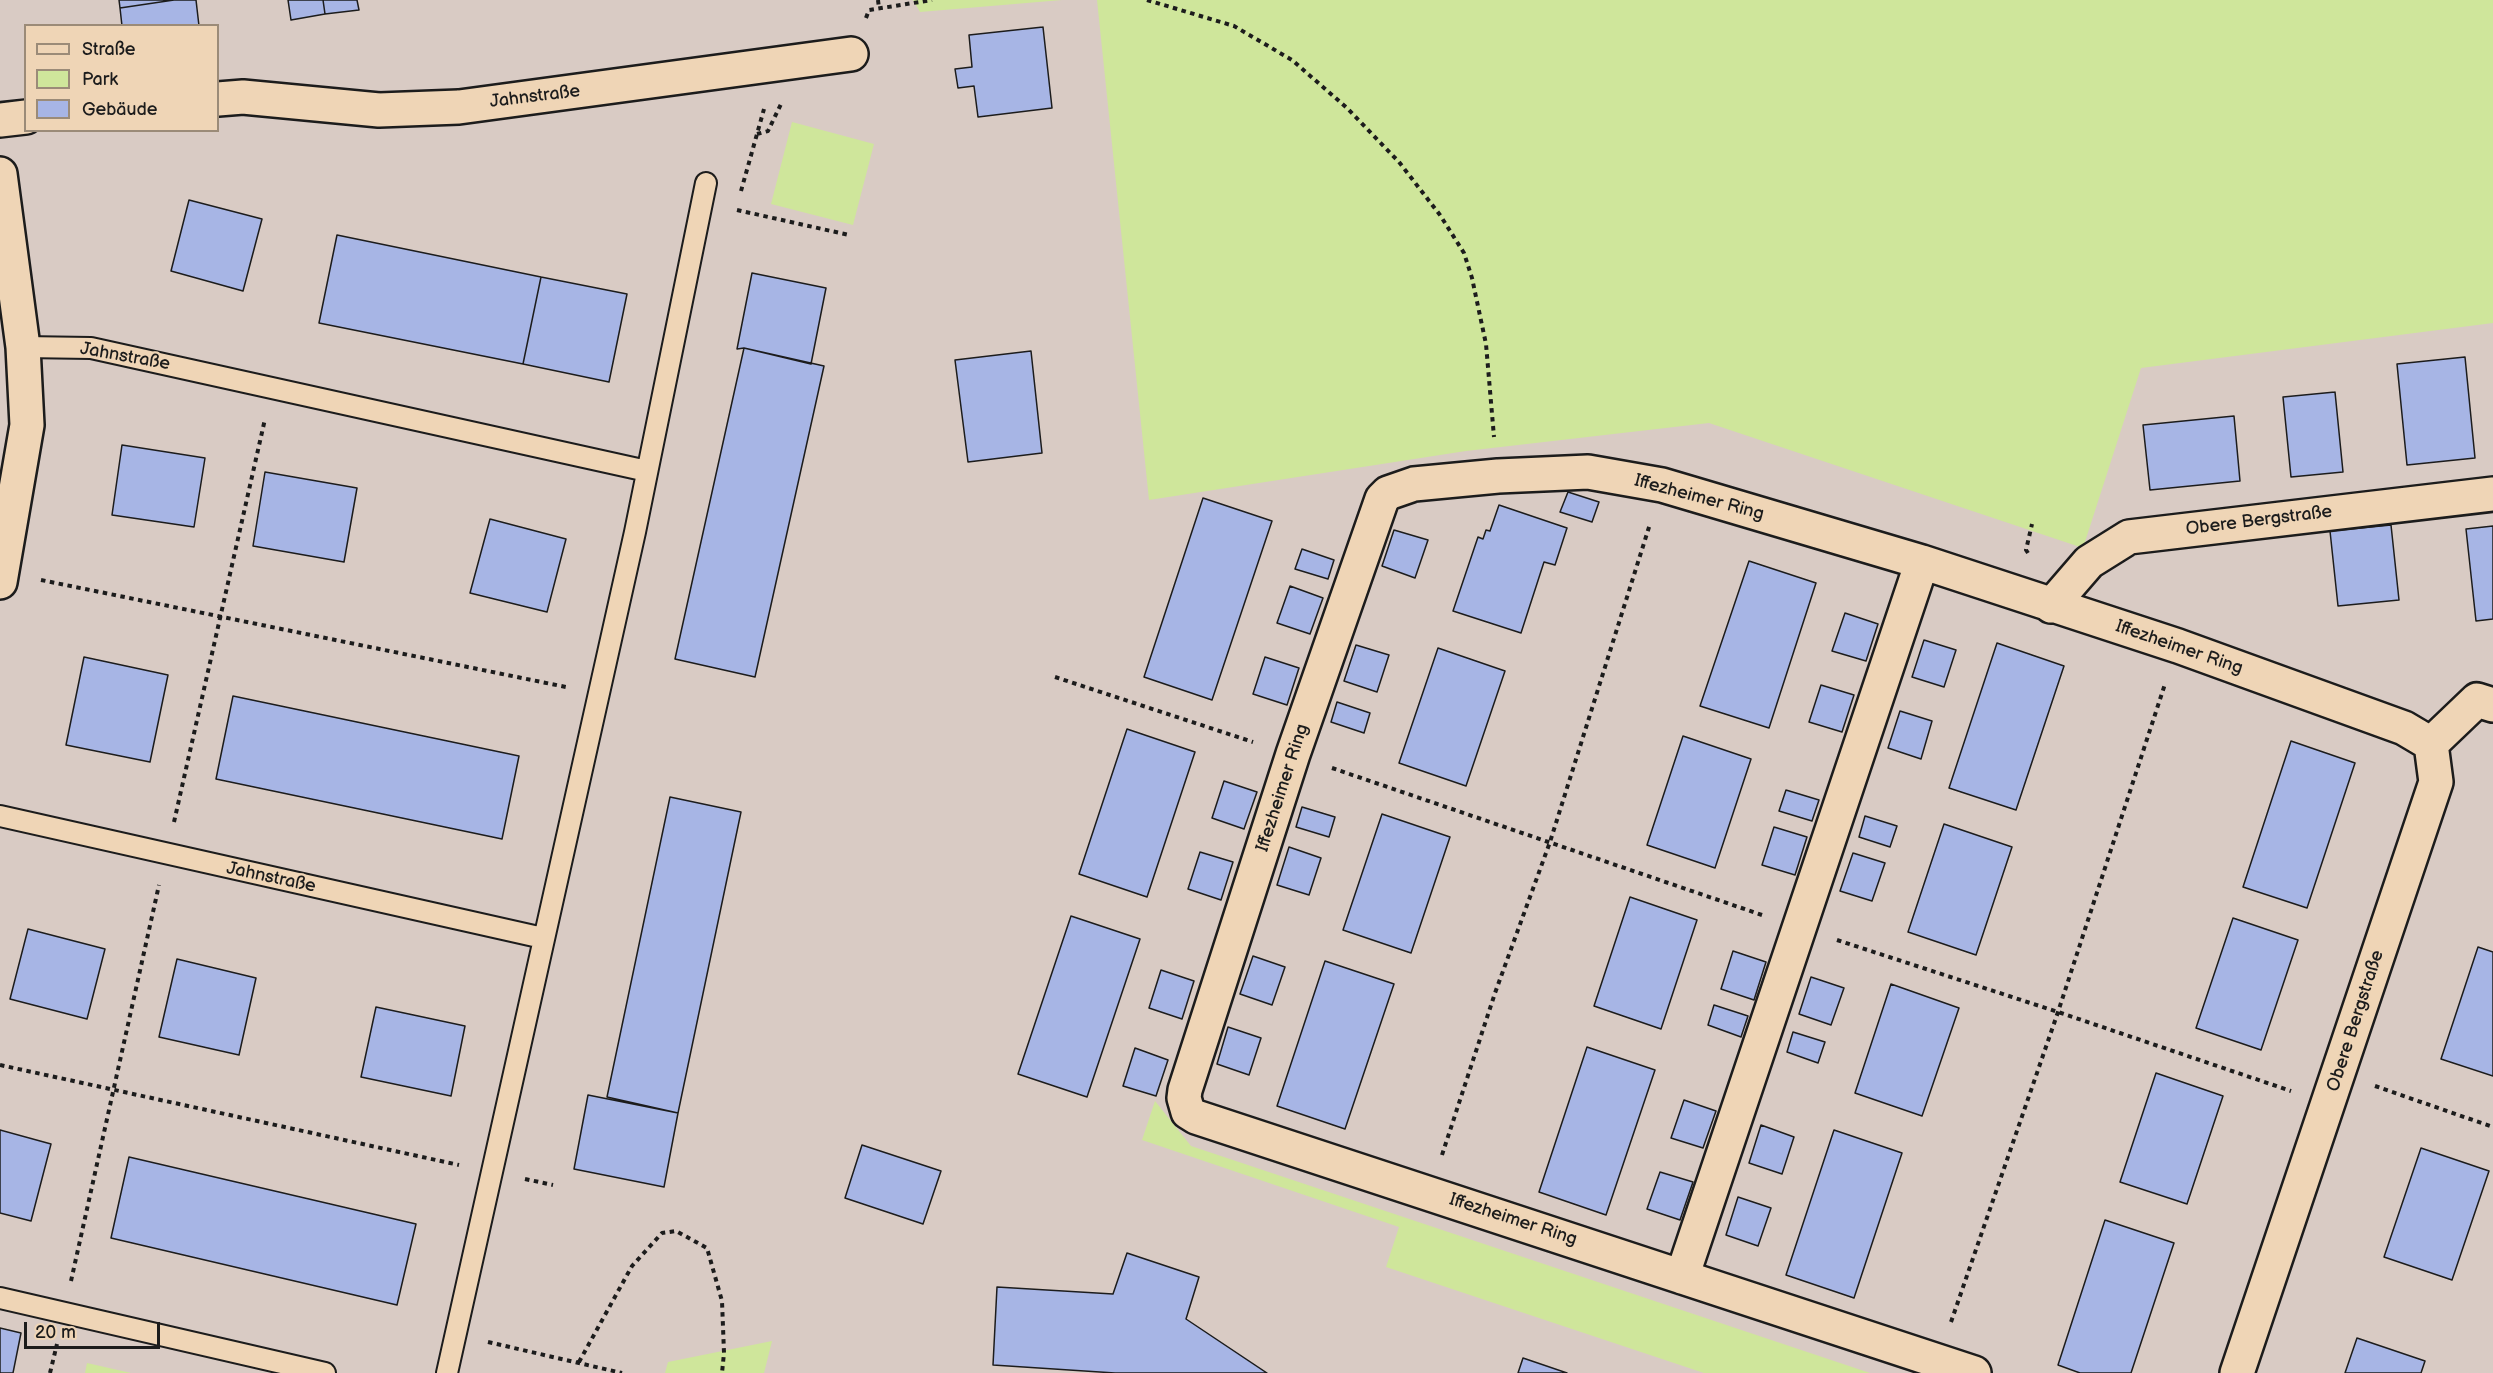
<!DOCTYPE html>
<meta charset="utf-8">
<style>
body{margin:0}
#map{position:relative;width:2493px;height:1373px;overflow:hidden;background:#d9cbc4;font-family:"Balsamiq Sans",sans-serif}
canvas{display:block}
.legend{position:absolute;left:24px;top:24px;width:195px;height:108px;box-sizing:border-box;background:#efd5b6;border:2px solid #9b8b78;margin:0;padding:8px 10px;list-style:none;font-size:18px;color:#1c1c1c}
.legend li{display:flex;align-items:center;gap:12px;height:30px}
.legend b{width:30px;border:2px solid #9b8b78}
.scale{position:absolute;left:24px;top:1322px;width:136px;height:27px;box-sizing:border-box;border:3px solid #1c1c1c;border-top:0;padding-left:8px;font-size:18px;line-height:21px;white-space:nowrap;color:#1c1c1c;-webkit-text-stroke:4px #efd5b6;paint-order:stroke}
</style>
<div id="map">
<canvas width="2493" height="1373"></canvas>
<ul class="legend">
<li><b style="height:8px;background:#efd5b6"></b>Straße</li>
<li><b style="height:16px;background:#cfe69b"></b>Park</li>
<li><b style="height:16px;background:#a7b5e5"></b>Gebäude</li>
</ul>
<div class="scale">20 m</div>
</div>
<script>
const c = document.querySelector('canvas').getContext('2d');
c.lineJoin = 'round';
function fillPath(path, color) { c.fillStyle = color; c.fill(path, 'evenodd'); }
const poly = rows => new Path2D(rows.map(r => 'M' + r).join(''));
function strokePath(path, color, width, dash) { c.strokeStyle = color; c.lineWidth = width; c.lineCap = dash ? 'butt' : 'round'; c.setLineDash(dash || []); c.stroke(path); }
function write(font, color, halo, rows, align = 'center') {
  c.font = font + ' "Balsamiq Sans",sans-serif'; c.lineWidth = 4.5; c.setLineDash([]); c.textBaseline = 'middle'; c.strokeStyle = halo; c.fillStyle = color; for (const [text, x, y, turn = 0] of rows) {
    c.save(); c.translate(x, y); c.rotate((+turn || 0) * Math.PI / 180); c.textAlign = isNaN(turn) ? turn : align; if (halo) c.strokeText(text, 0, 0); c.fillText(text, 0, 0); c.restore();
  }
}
const green = poly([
 [913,0,1062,0,920,12],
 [1097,0,2493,0,2493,323,2141,368,2083,548,1709,423,1466,451,1149,500],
 [792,122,874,144,853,225,771,204],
 [1155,1101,1191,1146,1870,1373,1704,1373,1386,1267,1399,1227,1142,1140],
 [772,1341,764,1373,665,1373,668,1362],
 [87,1363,131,1373,85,1373]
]);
const building = poly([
 [119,0,174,0,120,8,119,0],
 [174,0,196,0,199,26,122,26,120,8,174,0],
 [288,0,323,0,325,14,291,20,288,0],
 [323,0,357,0,359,10,325,14,323,0],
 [1043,27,1052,108,978,117,974,86,958,88,955,69,972,67,969,35,1043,27],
 [189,200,262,219,243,291,171,271,189,200],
 [337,235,541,277,523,364,319,323,337,235],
 [752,273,826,288,811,364,744,348,737,349,752,273],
 [541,277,627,294,609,382,523,364,541,277],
 [744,348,824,366,755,677,675,659,744,348],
 [1031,351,1042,453,968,462,955,360,1031,351],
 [2465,357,2475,458,2407,465,2397,364,2465,357],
 [2335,392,2343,472,2291,477,2283,397,2335,392],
 [2234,416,2240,481,2150,490,2143,425,2234,416],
 [122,445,205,458,194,527,112,515,122,445],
 [265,472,357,488,344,562,253,546,265,472],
 [1568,492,1599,502,1592,522,1560,512,1568,492],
 [1203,498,1272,521,1212,700,1144,677,1203,498],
 [1499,505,1567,528,1555,565,1544,562,1521,633,1453,611,1478,537,1483,539,1486,530,1490,531,1499,505],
 [490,519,566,539,547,612,470,593,490,519],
 [2391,525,2399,600,2338,606,2330,531,2391,525],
 [2493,526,2493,619,2476,621,2466,529,2493,526],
 [1394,530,1428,540,1415,578,1382,566,1394,530],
 [1302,549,1334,560,1328,579,1295,569,1302,549],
 [1749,561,1816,583,1769,728,1700,706,1749,561],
 [1290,586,1323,598,1310,634,1277,623,1290,586],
 [1845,613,1878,624,1866,661,1832,651,1845,613],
 [1924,640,1956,650,1944,687,1912,677,1924,640],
 [1997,643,2064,666,2016,810,1949,788,1997,643],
 [1356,645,1389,655,1377,692,1344,681,1356,645],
 [1438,648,1505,671,1466,786,1399,763,1438,648],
 [84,657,168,675,150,762,66,745,84,657],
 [1265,657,1299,668,1287,705,1253,694,1265,657],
 [1821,685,1854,695,1842,732,1809,722,1821,685],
 [233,696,519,756,502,839,216,779,233,696],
 [1337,702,1370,713,1364,733,1331,722,1337,702],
 [1900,711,1932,721,1921,759,1888,748,1900,711],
 [1127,729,1195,752,1147,897,1079,874,1127,729],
 [1683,736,1751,759,1715,868,1647,845,1683,736],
 [2291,741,2355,763,2307,908,2243,887,2291,741],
 [1224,781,1257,792,1244,829,1212,818,1224,781],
 [1786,790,1819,800,1812,821,1779,811,1786,790],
 [670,797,741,812,678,1113,607,1097,670,797],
 [1302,807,1335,817,1329,837,1296,827,1302,807],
 [1382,814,1450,837,1411,953,1343,930,1382,814],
 [1865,816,1897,826,1890,847,1859,837,1865,816],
 [1944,824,2012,847,1976,955,1908,932,1944,824],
 [1774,827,1807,837,1795,875,1762,865,1774,827],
 [1289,847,1321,858,1309,895,1277,885,1289,847],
 [1200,852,1233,862,1221,900,1188,889,1200,852],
 [1853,853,1885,863,1872,901,1840,891,1853,853],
 [1630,897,1697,920,1661,1029,1594,1006,1630,897],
 [1071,916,1140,939,1087,1097,1018,1074,1071,916],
 [2233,918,2298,940,2261,1050,2196,1028,2233,918],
 [28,929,105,949,87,1019,10,999,28,929],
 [2478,947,2493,952,2493,1076,2441,1059,2478,947],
 [1733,951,1766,962,1754,1000,1721,989,1733,951],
 [1253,956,1285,967,1272,1005,1240,994,1253,956],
 [177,959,256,978,239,1055,159,1037,177,959],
 [1325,961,1394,984,1345,1129,1277,1106,1325,961],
 [1161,970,1194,981,1182,1019,1149,1008,1161,970],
 [1811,977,1844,988,1831,1025,1799,1014,1811,977],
 [1891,984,1959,1008,1922,1116,1855,1093,1891,984],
 [1714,1005,1748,1016,1741,1037,1708,1025,1714,1005],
 [376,1007,465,1026,451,1096,361,1077,376,1007],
 [1228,1027,1261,1038,1249,1075,1217,1064,1228,1027],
 [1793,1032,1825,1042,1818,1063,1787,1052,1793,1032],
 [1587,1047,1655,1070,1606,1215,1539,1192,1587,1047],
 [1135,1048,1168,1060,1156,1096,1123,1086,1135,1048],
 [2156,1073,2223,1096,2187,1204,2120,1182,2156,1073],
 [588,1095,678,1113,664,1187,574,1169,588,1095],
 [1684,1100,1716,1111,1703,1148,1671,1138,1684,1100],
 [1761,1125,1794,1137,1782,1174,1749,1163,1761,1125],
 [0,1130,51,1144,31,1221,0,1213,0,1130],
 [1834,1130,1902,1153,1854,1298,1786,1275,1834,1130],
 [862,1145,941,1171,923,1224,845,1198,862,1145],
 [2421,1148,2489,1171,2452,1280,2384,1257,2421,1148],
 [129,1157,416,1224,397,1305,111,1238,129,1157],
 [1660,1172,1693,1182,1680,1220,1647,1209,1660,1172],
 [1738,1197,1771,1208,1758,1246,1726,1235,1738,1197],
 [2105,1220,2174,1243,2131,1373,2080,1373,2058,1365,2105,1220],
 [1127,1253,1199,1277,1186,1319,1267,1373,1115,1373,993,1365,997,1287,1113,1294,1127,1253],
 [0,1328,21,1333,13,1373,0,1373,0,1328],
 [2357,1338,2425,1361,2421,1373,2345,1373,2357,1338],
 [1523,1358,1567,1373,1518,1373,1523,1358]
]);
const path = poly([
 [878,0,879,8],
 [1147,0,1234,26,1292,60,1347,108,1399,162,1440,215,1464,253,1472,278,1486,344,1494,437],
 [866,18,869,10,932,0],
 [757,134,768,131,781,104],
 [741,191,764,109],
 [737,210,849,235],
 [2028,553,2026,550,2032,524],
 [41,580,566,687],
 [1055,677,1253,742],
 [1332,768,1762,915],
 [174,822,265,419],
 [1837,940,2058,1012,2291,1091],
 [0,1065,459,1165],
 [2375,1086,2493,1127],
 [1442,1155,1495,993,1550,842,1650,524],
 [525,1179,553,1185],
 [71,1281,159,885],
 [1951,1322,2058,1012,2165,684],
 [488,1342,622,1373],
 [579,1362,632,1266,662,1233,676,1231,707,1248,722,1301,724,1353,722,1373],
 [50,1373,57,1344]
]);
const service = poly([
 [23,347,91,348,647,471],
 [0,816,543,938],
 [0,1298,325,1373],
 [447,1373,635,532,706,183]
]);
const minor = poly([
 [218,99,243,97,379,110,459,107,851,54],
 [0,120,26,117],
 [0,174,23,347,27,425,0,582],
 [2051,606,2089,562,2129,537,2493,494],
 [2431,744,2477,700,2493,705],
 [1682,1277,1922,562],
 [1974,1373,1196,1117,1188,1112,1184,1098,1185,1090,1293,754,1382,499,1388,493,1414,484,1498,476,1588,472,1662,485,1922,562,2178,646,2404,728,2431,744],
 [2237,1373,2436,782,2431,744]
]);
const streetNames = [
 ["Jahnstraße",535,97,-7],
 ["Jahnstraße",125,357,10],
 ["Iffezheimer Ring",1699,498,15],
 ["Obere Bergstraße",2259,521,-7],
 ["Iffezheimer Ring",2179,648,19],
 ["Iffezheimer Ring",1283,788,-72],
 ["Jahnstraße",271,878,12],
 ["Obere Bergstraße",2356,1021,-72],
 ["Iffezheimer Ring",1513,1220,18]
];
fillPath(green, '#cfe69b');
fillPath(building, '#a7b5e5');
strokePath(building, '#1c1c1c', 1.5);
strokePath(service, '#1c1c1c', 24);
strokePath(minor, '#1c1c1c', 38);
strokePath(path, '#1c1c1c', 4, [4.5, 4.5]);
strokePath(service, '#efd5b6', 20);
strokePath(minor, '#efd5b6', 33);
write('18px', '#1c1c1c', '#efd5b6', streetNames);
</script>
